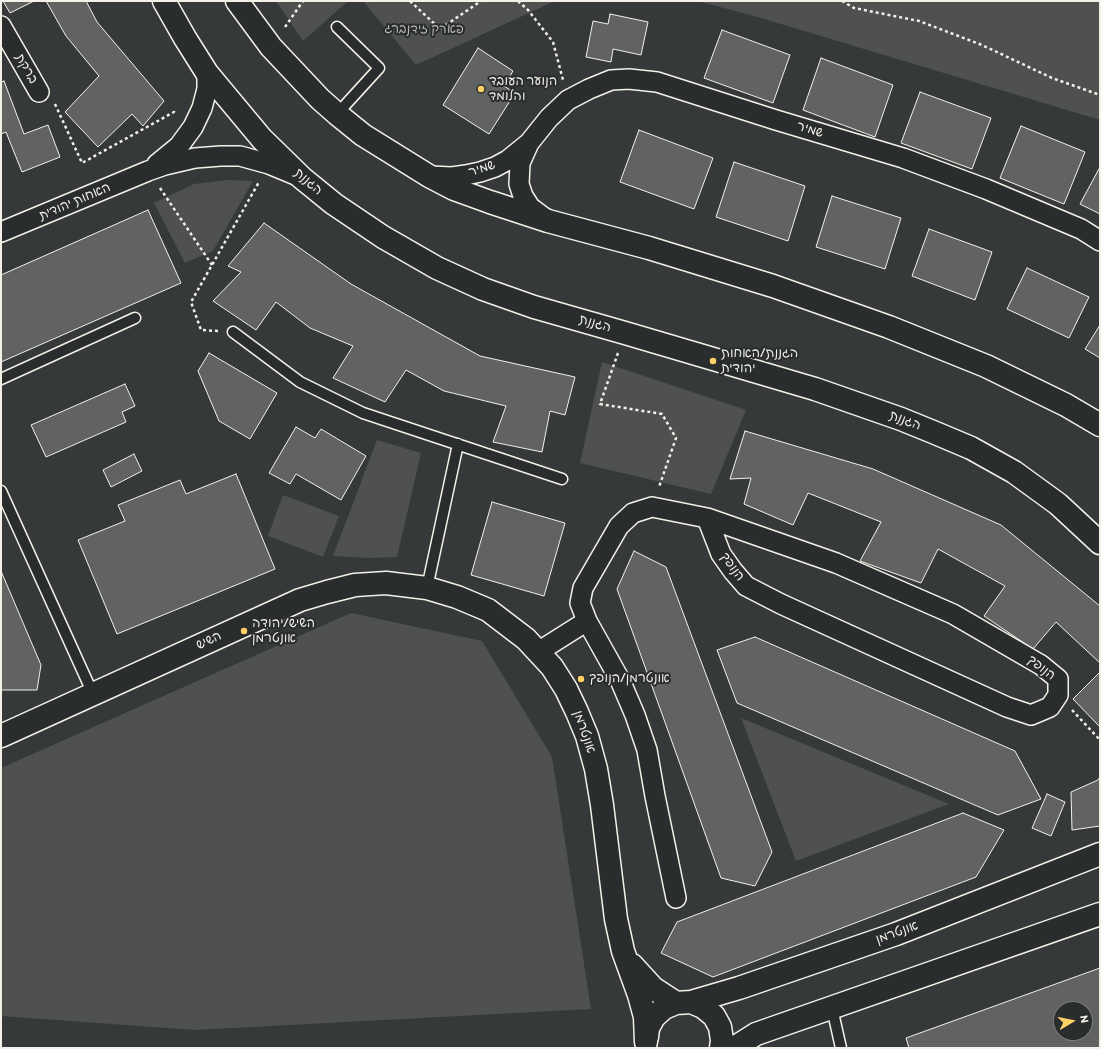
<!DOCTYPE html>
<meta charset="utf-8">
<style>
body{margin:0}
#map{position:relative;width:1101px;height:1049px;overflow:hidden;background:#363939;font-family:Itim,sans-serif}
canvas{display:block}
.frame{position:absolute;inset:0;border:2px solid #f4f1e8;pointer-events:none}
.north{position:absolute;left:1053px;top:1001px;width:40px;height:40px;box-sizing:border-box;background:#2a2d2e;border:1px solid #7b7b78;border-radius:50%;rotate:80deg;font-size:11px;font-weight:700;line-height:16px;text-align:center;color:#f4f1e8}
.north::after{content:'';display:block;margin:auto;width:14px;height:18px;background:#ffd166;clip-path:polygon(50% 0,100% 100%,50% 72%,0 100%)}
</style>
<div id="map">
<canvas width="1101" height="1049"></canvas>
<div class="frame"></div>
<div class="north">N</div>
</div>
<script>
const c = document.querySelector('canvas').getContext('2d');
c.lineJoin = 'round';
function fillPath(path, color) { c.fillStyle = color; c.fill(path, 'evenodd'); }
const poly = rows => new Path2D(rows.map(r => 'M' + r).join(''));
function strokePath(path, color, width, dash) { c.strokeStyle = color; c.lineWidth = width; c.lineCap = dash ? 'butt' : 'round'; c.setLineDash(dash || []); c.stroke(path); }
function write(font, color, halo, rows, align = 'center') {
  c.font = font + ' Itim,"Playpen Sans Hebrew",sans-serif'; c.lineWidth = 4; c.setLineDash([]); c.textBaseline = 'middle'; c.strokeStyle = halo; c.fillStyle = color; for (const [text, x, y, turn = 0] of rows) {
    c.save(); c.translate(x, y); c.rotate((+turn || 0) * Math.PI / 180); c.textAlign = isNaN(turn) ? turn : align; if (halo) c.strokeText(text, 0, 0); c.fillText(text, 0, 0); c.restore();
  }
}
const green = poly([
 [276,1,348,1,303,41],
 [363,1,555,1,416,65],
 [698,1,1100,1,1100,120,761,18],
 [228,180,253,181,213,251,185,263,154,203,194,184],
 [602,362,746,410,711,494,580,463],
 [377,440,421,453,397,557,370,558,333,556],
 [283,495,339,516,323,557,268,536],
 [351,613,482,641,552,757,591,1009,195,1030,1,1016,1,768],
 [741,718,949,804,796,861]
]);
const building = poly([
 [3,1,34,1,10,13,3,1],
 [46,1,86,1,97,22,164,101,143,126,132,114,98,147,65,112,99,76,66,36,46,1],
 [610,14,648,22,641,55,613,49,611,62,586,57,593,21,608,24,610,14],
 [722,30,790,55,773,103,704,78,722,30],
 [478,48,513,71,504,86,515,93,489,134,443,105,478,48],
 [821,58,893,85,875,137,803,110,821,58],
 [4,81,24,134,48,125,60,157,22,172,6,132,1,134,1,82,4,81],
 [920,92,991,118,972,169,901,143,920,92],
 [1021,126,1085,152,1064,204,1000,178,1021,126],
 [639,130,713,158,694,209,620,182,639,130],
 [734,162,805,186,788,241,716,217,734,162],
 [1100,167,1100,214,1080,204,1100,167],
 [832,196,901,218,885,269,816,247,832,196],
 [148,210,181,283,1,362,1,275,148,210],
 [264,223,351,284,480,356,575,377,565,415,550,411,542,452,493,442,506,406,444,391,406,370,385,402,333,378,353,346,310,328,276,302,256,330,213,301,241,272,228,266,264,223],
 [929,229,992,252,975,300,912,276,929,229],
 [1027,268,1089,297,1069,338,1007,309,1027,268],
 [1100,325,1100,358,1085,349,1100,325],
 [209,353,277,393,250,439,219,421,198,371,209,353],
 [125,384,135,406,122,412,126,422,46,457,31,425,125,384],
 [296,427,315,438,321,429,366,456,341,500,296,474,290,484,269,473,296,427],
 [745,431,873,469,1001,525,1100,606,1100,663,1056,622,1033,649,984,616,1005,586,938,549,921,583,860,561,881,522,808,493,793,525,744,504,751,478,730,479,745,431],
 [134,454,142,471,111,487,103,470,134,454],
 [236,474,275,569,117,634,78,540,125,521,118,505,180,480,186,494,236,474],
 [492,502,565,523,544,596,471,575,492,502],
 [634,551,666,567,772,852,755,886,721,878,617,589,634,551],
 [1,571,41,665,37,690,1,690,1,571],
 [755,637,1015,751,1041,799,998,815,737,703,717,650,755,637],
 [1100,672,1100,727,1073,699,1100,672],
 [1100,777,1100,826,1072,830,1071,792,1098,780,1100,777],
 [1047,794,1065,802,1051,836,1032,828,1047,794],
 [963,813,1004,830,976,877,713,977,661,953,677,922,963,813],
 [1100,968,1100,1048,909,1048,906,1038,1100,968],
 [1061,1009,1085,1009,1085,1033,1061,1033,1061,1009]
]);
const path = poly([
 [410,1,440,29,481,1],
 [518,1,528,10,553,42,563,80],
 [842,1,854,8,919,21,982,45,1052,78,1100,95],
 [285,27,303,1],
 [55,104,82,163,174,112,175,113],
 [160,188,212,265],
 [218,331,201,330,191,302,259,182],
 [618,353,600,404,662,414,676,438,659,487],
 [1072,710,1100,740]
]);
const service = poly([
 [337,114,379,68,337,27],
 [233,332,300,382,363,413,562,479],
 [1,379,135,318],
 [1,491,93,694],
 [427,588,458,444],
 [832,1008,841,1048]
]);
const minor = poly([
 [1,26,39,92],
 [529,143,520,163,519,184,523,196,530,207,546,219],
 [157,164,179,146,193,127,202,108,207,89,207,73],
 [429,176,452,177,466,175,480,172,495,167,508,160,529,143,549,118,568,100,589,89,611,80,629,79,657,82,776,120,903,158,986,189,1081,229,1100,241],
 [1,232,148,171,165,165,195,158,221,156,240,156,269,164,298,176],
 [707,518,836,563,953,614,1041,665,1058,679,1058,695,1050,707,1031,715,1007,707,781,604,746,586,733,571,721,554,707,518],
 [538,652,587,621],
 [676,898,655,796,647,750,635,715,620,680,587,621,580,603,583,588,619,526,633,513,652,507,707,518]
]);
const tertiary = poly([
 [164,1,185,38,207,73,262,139,302,178,334,204,383,237,437,268,483,289,534,307,625,333,815,389,901,419,933,432,971,448,1014,472,1058,504,1100,543],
 [237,1,271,47,320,99,337,114,363,135,429,176,454,189,490,202,548,221,649,248,773,286,889,327,986,366,1066,405,1100,425],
 [1,736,300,600,327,592,355,585,386,583,427,588,457,597,488,610,526,639,552,667,566,689,577,712,587,736,596,769,602,805,616,919,623,951,639,995,645,1017,646,1042],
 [632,965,653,988,676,1003],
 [691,1002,739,988,896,934,1100,854],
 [647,1037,648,1028,654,1017,664,1008,676,1003,691,1002,703,1007,714,1016,720,1027,722,1040,721,1048],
 [734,1048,756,1034,1100,914]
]);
const markers = [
 [481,89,4,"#ffd166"],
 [713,361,4,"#ffd166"],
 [244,631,4,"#ffd166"],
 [581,679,4,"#ffd166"]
];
const parkNames = [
 ["פארק זידנברג",424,30]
];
const streetNames = [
 ["ברקת",26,69,60],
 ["שמיר",810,130,17],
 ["שמיר",482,169,-18],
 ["הגננת",308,182,41],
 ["האחות יהודית",75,202,-23],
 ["הגננת",595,324,16],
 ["הגננת",905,421,21],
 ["הנופך",732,567,54],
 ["השיש",209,641,-25],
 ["הנופך",1041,668,38],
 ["אונטרמן",584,732,71],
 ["אונטרמן",897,933,-20]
];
const poiNames = [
 ["הנוער העובד",489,82],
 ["והלומד",489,97],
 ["הגננת/האחות",721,354],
 ["יהודית",721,369],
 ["השיש/יהודה",252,624],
 ["אונטרמן",252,639],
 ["אונטרמן/הנופך",589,679]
];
fillPath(green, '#4e514f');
fillPath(building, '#616362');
strokePath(building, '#f4f1e8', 1);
strokePath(service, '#f4f1e8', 13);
strokePath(minor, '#f4f1e8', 22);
strokePath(tertiary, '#f4f1e8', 25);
strokePath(path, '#f4f1e8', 2.5, [3, 3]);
strokePath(service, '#2a2d2e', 10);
strokePath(minor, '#2a2d2e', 19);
strokePath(tertiary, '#2a2d2e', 22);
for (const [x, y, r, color] of markers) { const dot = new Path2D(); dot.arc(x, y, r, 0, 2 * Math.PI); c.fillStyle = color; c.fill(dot); strokePath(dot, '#2a2d2e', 1.5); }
write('13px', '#bab9b2', '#2a2d2e', parkNames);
write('13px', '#f4f1e8', '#2a2d2e', streetNames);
write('13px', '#f4f1e8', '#2a2d2e', poiNames, 'left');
</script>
